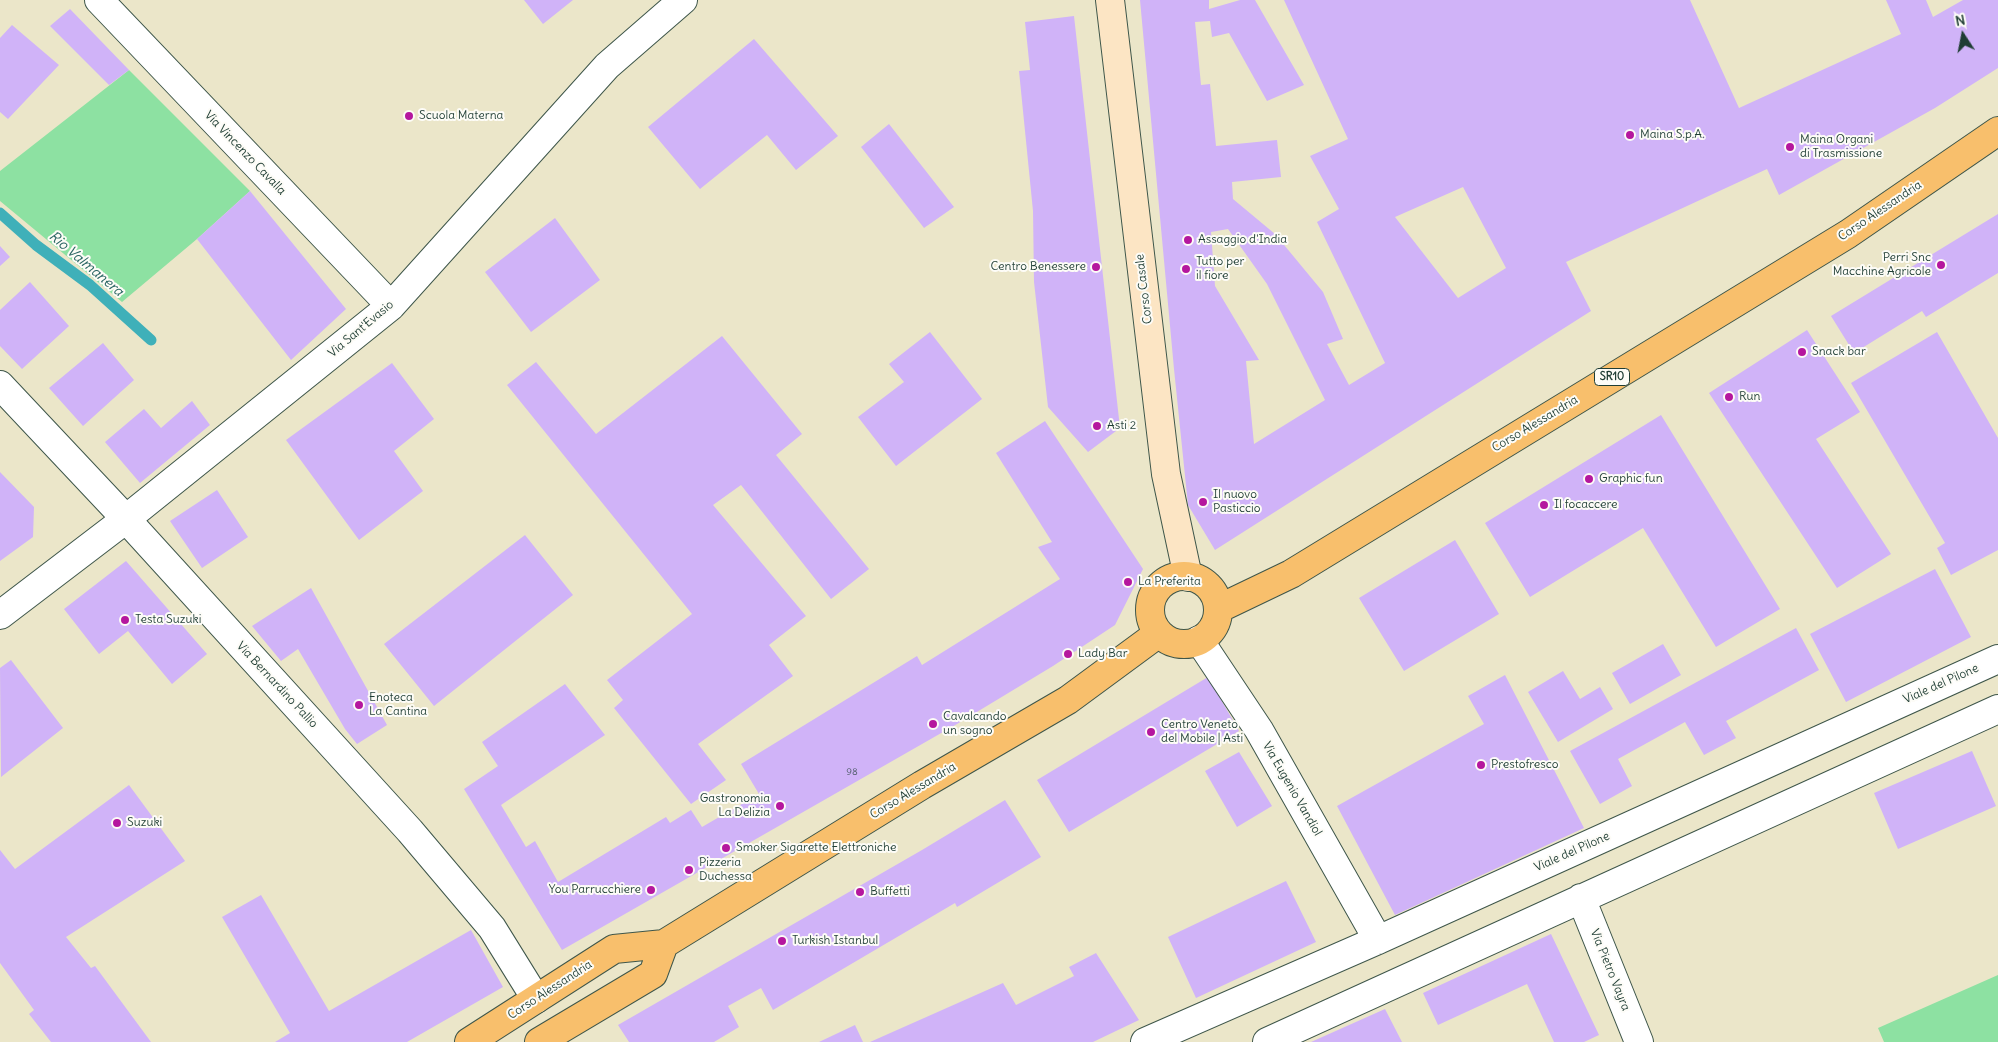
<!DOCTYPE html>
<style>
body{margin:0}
#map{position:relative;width:1998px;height:1042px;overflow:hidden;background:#ebe6c9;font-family:Delius,sans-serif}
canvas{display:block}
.north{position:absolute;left:1938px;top:10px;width:50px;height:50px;-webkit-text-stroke:4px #fdfcf7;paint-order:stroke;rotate:349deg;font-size:14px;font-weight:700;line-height:20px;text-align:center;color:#1f3d34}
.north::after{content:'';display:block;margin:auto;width:18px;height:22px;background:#1f3d34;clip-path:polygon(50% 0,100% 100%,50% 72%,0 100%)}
</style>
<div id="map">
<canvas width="1998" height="1042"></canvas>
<div class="north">N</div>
</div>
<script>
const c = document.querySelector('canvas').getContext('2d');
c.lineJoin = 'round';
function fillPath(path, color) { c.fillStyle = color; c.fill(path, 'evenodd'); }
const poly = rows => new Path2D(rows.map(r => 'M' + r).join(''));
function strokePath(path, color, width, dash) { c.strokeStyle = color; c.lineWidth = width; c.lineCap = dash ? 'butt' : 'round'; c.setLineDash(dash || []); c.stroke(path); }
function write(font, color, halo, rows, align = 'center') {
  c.font = font + ' Delius,sans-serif'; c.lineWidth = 4; c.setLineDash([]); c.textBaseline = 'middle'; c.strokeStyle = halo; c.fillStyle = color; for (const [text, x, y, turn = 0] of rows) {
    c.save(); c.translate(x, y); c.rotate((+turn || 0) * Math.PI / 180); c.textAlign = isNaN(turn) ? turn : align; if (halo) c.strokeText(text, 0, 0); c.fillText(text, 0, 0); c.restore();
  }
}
const green = poly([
 [129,70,250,191,197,239,122,302,0,201,0,171],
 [1998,975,1998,1042,1884,1042,1878,1028]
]);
const stream = poly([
 [0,213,36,245,90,285,151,340]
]);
const building = poly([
 [524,0,573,0,543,24],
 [1140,0,1209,0,1209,9,1240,0,1255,0,1304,85,1267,101,1229,33,1212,37,1210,21,1195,22,1201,85,1210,84,1216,146,1277,140,1281,177,1232,182,1233,199,1275,234,1323,292,1343,339,1327,344,1349,385,1385,363,1317,222,1339,209,1310,156,1348,139,1284,0,1690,0,1739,108,1901,34,1886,0,1926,0,1933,17,1963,0,1998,0,1998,68,1935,108,1779,195,1767,169,1566,262,1591,311,1215,550,1188,505,1174,369],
 [1463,187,1506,268,1458,298,1395,217],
 [1228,229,1267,284,1325,400,1254,444,1246,361,1259,360,1215,286,1211,232],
 [70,9,129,70,109,85,50,26],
 [1074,16,1120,428,1088,452,1048,407,1034,282,1033,211,1019,71,1030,70,1025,22],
 [12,25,59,65,8,119,0,112,0,38],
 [754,39,838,136,796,170,767,135,700,189,648,127],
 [889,124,954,207,924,228,861,147],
 [250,191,346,309,291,360,197,239],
 [1998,214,1998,273,1926,317,1922,311,1854,353,1831,316],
 [555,218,600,280,531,332,485,272],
 [0,246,10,257,0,266],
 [30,282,69,326,22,369,0,346,0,310],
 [1807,330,1860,412,1816,439,1891,554,1837,588,1709,393],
 [930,332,982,399,896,466,858,417,904,382,889,364],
 [1937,332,1998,438,1998,550,1951,575,1937,548,1945,543,1851,383],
 [722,336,802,434,776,455,869,569,831,599,741,485,713,505,806,616,769,645,793,676,698,744,726,780,691,804,614,708,623,700,607,680,692,614,507,385,536,362,596,434],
 [103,343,134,380,83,426,49,388],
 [392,363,434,419,394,451,423,491,359,540,286,440],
 [192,401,210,425,140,483,105,442,144,409,161,428],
 [1661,415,1780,609,1716,647,1643,528,1530,597,1485,523],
 [1045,421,1143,569,1115,625,1053,666,957,724,562,950,464,789,498,766,482,742,565,684,605,735,501,805,526,847,535,841,558,882,666,817,670,823,691,810,702,827,759,794,741,764,917,656,922,665,1060,579,1038,547,1052,542,996,453],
 [0,472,34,507,33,537,0,561],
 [217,490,248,537,202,568,170,521],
 [525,535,573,595,434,706,384,644],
 [1455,540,1499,614,1404,671,1359,598],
 [126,561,207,654,172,684,128,631,99,654,64,609],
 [1935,569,1971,637,1846,702,1810,634],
 [311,588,387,725,357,744,345,729,298,649,281,661,252,626],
 [1796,628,1819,670,1726,721,1736,738,1704,755,1685,722,1618,759,1632,786,1600,804,1570,751],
 [1663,644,1681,675,1630,704,1612,673],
 [11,660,63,728,1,777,0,668],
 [1563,671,1580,699,1600,687,1613,709,1558,742,1528,692],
 [1505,675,1584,828,1395,915,1337,806,1484,724,1468,696],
 [1208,677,1239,731,1069,832,1037,780],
 [1972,751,1996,806,1898,849,1874,793],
 [1239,752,1272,806,1237,827,1205,771],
 [129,785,185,861,66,937,91,968,95,966,151,1042,51,1042,29,1014,34,1010,0,963,0,850,15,869],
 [1005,800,1041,857,957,907,955,903,773,1010,761,988,728,1006,739,1027,714,1042,629,1042,618,1025,922,850],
 [1286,881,1316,942,1196,998,1168,937],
 [261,895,329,1011,471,930,503,987,407,1042,275,1042,290,1033,222,917],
 [1551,934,1599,1035,1584,1042,1554,1042,1527,984,1438,1025,1423,993],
 [1096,953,1139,1020,1093,1042,870,1042,1003,983,1016,1005,1074,976,1069,967],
 [1385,1009,1402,1042,1311,1042],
 [855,1025,863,1042,819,1042]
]);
const street = poly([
 [99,0,391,306],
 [0,385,126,519,410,831,492,928,536,999],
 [0,615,126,519,391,306,607,66,683,0],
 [1199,640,1259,730,1378,940],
 [1581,898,1639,1042],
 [1145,1042,1378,940,1998,659],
 [1267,1042,1998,709]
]);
const secondary = poly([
 [1110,0,1166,474,1188,577]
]);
const primary = poly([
 '1150 610a34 34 0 1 1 68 0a34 34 0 1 1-68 0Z',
 [1218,609,1291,574,1848,234,1998,131],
 [469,1042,614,949,664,944,922,785,1068,700,1159,633],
 [539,1042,653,974,664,944]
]);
const markers = [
 [409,116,5,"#b5179e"],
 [1630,135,5,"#b5179e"],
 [1790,147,5,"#b5179e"],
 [1188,240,5,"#b5179e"],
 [1941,265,5,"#b5179e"],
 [1096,267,5,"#b5179e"],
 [1186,269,5,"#b5179e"],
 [1802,352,5,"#b5179e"],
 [1729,397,5,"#b5179e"],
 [1097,426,5,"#b5179e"],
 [1589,479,5,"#b5179e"],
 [1203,502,5,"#b5179e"],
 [1544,505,5,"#b5179e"],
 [1128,582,5,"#b5179e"],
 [125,620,5,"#b5179e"],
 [1068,654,5,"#b5179e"],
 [359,705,5,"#b5179e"],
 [933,724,5,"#b5179e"],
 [1151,732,5,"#b5179e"],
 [1481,765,5,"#b5179e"],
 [780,806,5,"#b5179e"],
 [117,823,5,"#b5179e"],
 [726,848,5,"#b5179e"],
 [689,870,5,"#b5179e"],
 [651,890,5,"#b5179e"],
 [860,892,5,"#b5179e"],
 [782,941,5,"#b5179e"]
];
const numberNames = [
 ["98",852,772]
];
const shields = [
 [1612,377,35]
];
const shieldNames = [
 ["SR10",1612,377]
];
const poiNames = [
 ["Scuola Materna",419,116],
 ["Maina S.p.A.",1640,135],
 ["Maina Organi",1800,140],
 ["di Trasmissione",1800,154],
 ["Assaggio d'India",1198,240],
 ["Perri Snc",1931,258,"right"],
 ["Macchine Agricole",1931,272,"right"],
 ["Tutto per",1196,262],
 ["il fiore",1196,276],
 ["Centro Benessere",1086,267,"right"],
 ["Snack bar",1812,352],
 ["Run",1739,397],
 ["Asti 2",1107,426],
 ["Graphic fun",1599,479],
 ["Il nuovo",1213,495],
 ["Pasticcio",1213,509],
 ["Il focaccere",1554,505],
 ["La Preferita",1138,582],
 ["Testa Suzuki",135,620],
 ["Lady Bar",1078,654],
 ["Enoteca",369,698],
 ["La Cantina",369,712],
 ["Cavalcando",943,717],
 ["un sogno",943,731],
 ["Centro Veneto",1161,725],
 ["del Mobile | Asti",1161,739],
 ["Prestofresco",1491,765],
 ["Gastronomia",770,799,"right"],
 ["La Delizia",770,813,"right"],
 ["Suzuki",127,823],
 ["Smoker Sigarette Elettroniche",736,848],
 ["Pizzeria",699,863],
 ["Duchessa",699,877],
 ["You Parrucchiere",641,890,"right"],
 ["Buffetti",870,892],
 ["Turkish Istanbul",792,941]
];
const streetNames = [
 ["Via Vincenzo Cavalla",245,153,46],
 ["Corso Alessandria",1880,211,-34],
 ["Corso Casale",1144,289,-97],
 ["Via Sant'Evasio",361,329,-40],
 ["Corso Alessandria",1535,424,-31],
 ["Viale del Pilone",1941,684,-24],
 ["Via Bernardino Pallio",277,685,47],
 ["Via Eugenio Vandiol",1292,789,60],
 ["Corso Alessandria",913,791,-31],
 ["Viale del Pilone",1572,852,-24],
 ["Via Pietro Vayra",1610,970,68],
 ["Corso Alessandria",550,990,-33]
];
const waterNames = [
 ["Rio Valmanera",86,264,40]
];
fillPath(green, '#8de1a2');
strokePath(stream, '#3fb0b9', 11);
fillPath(building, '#d0b3f8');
strokePath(street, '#3e564a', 30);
strokePath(secondary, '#3e564a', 30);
strokePath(primary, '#3e564a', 30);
strokePath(street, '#fff', 28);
strokePath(secondary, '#fce5c4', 28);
strokePath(primary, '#f8bf6c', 28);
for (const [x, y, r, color] of markers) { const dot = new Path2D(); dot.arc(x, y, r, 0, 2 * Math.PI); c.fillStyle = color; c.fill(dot); strokePath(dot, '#fdfcf7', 2); }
write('10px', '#4b5a65', null, numberNames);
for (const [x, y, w] of shields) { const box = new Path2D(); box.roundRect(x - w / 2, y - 8.5, w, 17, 4); c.fillStyle = '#fdfcf7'; c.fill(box); strokePath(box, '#1f3d34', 1); }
write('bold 11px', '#1f3d34', null, shieldNames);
write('12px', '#1f3d34', '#fdfcf7', poiNames, 'left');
write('12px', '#1f3d34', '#fdfcf7', streetNames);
write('italic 14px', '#2a6563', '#fdfcf7', waterNames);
</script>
